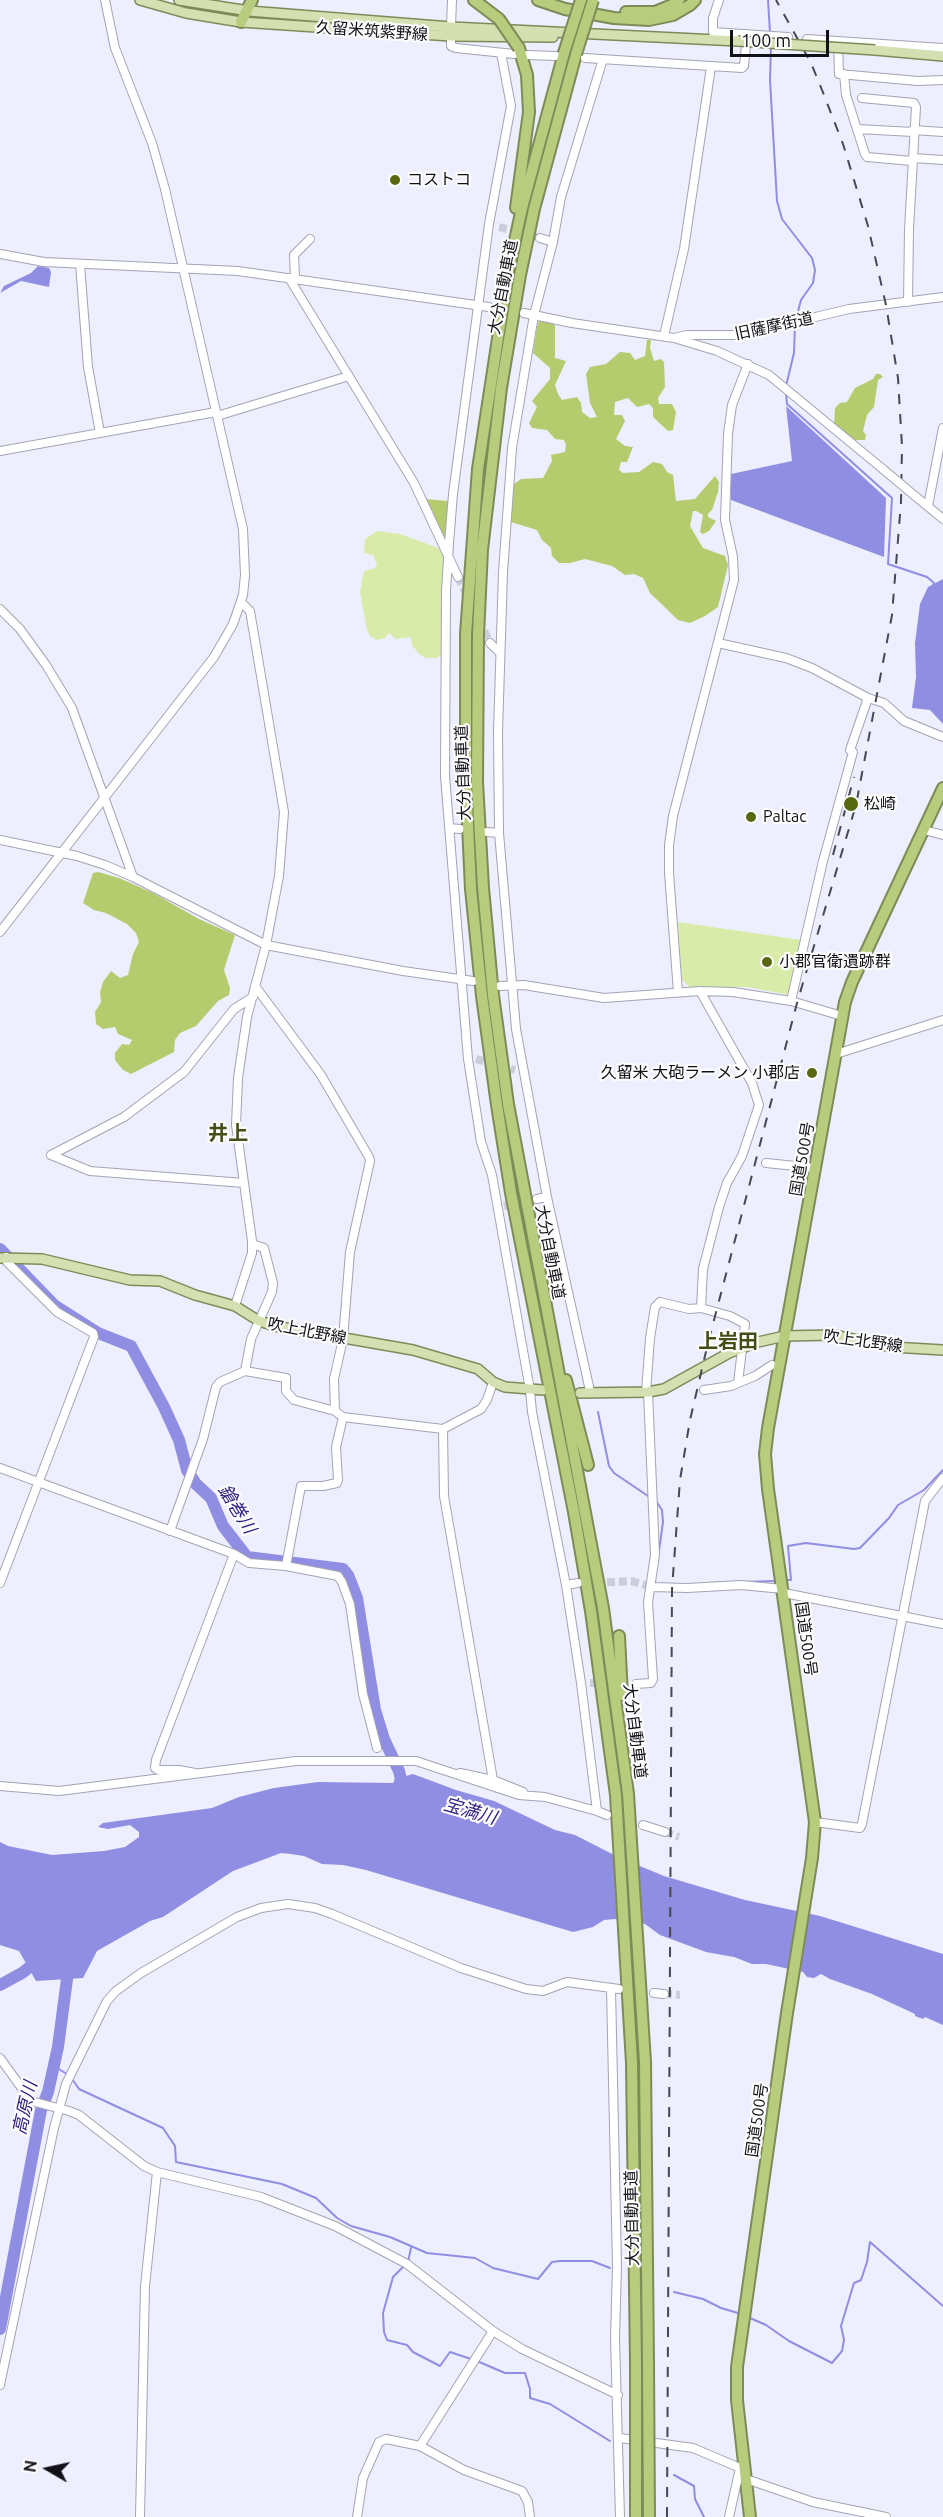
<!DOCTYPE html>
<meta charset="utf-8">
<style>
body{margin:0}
#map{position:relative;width:943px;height:2517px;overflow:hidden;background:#edeefe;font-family:Ubuntu,sans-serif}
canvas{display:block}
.north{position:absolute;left:18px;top:2439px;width:60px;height:60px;-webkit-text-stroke:4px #fcfcfc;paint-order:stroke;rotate:279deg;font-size:16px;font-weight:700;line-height:24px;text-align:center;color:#111117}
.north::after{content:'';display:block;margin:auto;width:21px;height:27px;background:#111117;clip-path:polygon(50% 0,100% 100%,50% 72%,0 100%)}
.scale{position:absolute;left:730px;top:30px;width:99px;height:27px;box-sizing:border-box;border:3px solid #111117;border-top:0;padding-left:8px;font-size:18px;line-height:21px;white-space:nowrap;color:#111117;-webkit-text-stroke:4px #fcfcfc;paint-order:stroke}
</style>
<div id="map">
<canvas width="943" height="2517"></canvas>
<div class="north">N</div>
<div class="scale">100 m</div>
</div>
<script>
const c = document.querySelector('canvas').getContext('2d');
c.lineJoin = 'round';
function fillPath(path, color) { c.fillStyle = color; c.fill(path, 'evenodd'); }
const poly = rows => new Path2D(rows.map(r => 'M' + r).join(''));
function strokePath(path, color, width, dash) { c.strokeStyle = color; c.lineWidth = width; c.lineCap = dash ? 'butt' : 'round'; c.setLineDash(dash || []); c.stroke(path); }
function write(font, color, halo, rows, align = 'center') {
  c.font = font + ' Ubuntu,"Noto Sans JP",sans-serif'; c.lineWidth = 4.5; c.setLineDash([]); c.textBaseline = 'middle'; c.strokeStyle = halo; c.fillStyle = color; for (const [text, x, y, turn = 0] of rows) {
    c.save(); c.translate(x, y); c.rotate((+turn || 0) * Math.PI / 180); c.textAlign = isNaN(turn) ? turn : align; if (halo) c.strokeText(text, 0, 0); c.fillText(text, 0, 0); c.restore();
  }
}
const green = poly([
 [377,531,400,534,441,549,443,555,442,654,437,658,426,658,419,654,412,645,411,637,396,639,389,633,385,638,377,640,370,636,367,630,360,592,364,571,375,568,377,564,373,555,364,553,365,539],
 [678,922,801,940,790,995,747,987,690,987,682,980]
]);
const forest = poly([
 [545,320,555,325,555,358,566,361,555,385,558,394,562,400,577,397,581,403,582,412,590,418,597,417,590,403,586,374,590,367,606,364,620,352,630,353,635,360,645,356,647,340,651,340,650,348,654,361,661,359,664,362,665,387,658,398,659,404,672,404,676,412,673,430,668,431,653,417,653,408,649,404,637,407,628,398,615,402,614,415,622,415,625,421,616,439,625,446,633,447,627,462,621,462,619,470,623,473,639,472,653,462,662,464,667,472,673,475,676,501,695,499,715,476,719,482,718,492,712,510,708,514,708,517,716,521,709,531,703,534,700,532,703,515,696,511,693,511,690,526,703,548,725,556,728,565,718,607,705,616,690,623,678,620,650,593,643,578,634,574,625,575,612,566,585,559,570,563,559,563,552,556,551,548,542,540,537,530,511,522,513,485,521,479,543,478,552,461,551,455,565,452,566,445,564,440,555,439,547,430,532,428,529,423,537,407,532,401,550,379,550,368,533,353,537,327,539,321],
 [876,374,880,374,883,377,878,380,874,407,867,415,863,431,866,435,865,440,854,440,834,425,835,408,840,403,847,402,855,388,873,379],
 [425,499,449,501,444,542],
 [98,872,119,878,153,893,199,919,235,935,224,970,230,988,229,995,218,1001,196,1026,180,1033,175,1040,174,1052,131,1074,123,1070,115,1060,115,1053,122,1044,129,1045,132,1040,118,1034,115,1027,103,1029,96,1024,95,1012,101,1002,100,992,103,982,111,971,120,978,128,975,133,954,139,942,136,933,127,924,106,913,94,910,83,903,93,873]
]);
const water = poly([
 [38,266,49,268,51,272,49,287,21,281,0,293,4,286,31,273],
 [786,406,886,498,884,557,731,500,731,474,792,461],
 [943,579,943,724,930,710,912,708,916,677,915,643,920,604,928,587],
 [413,1774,456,1790,494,1801,555,1830,575,1835,618,1857,664,1876,745,1900,820,1916,943,1954,943,2025,925,2017,923,2019,915,2016,915,2014,872,1994,830,1979,821,1974,814,1978,807,1977,803,1972,766,1964,752,1964,734,1957,706,1952,660,1935,645,1924,615,1919,604,1920,593,1927,573,1932,366,1870,343,1865,322,1864,304,1856,291,1854,281,1853,233,1871,163,1917,150,1921,97,1951,83,1978,36,1981,19,1951,0,1945,0,1842,8,1846,52,1855,104,1851,125,1847,139,1837,139,1832,130,1825,108,1829,98,1827,103,1823,212,1808,239,1797,274,1788,318,1782,393,1783,395,1779]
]);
const stream = poly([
 [768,0,770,33],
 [771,47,770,80,777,201,782,219,812,258,815,270,813,283,801,300,796,319],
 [786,386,794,353,795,324],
 [786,392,787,404,892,498,888,564,927,577,934,583,933,586],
 [598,1412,609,1466,614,1473,651,1498],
 [656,1501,662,1510,663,1522,657,1565],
 [785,1580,791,1580,788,1546,806,1543,854,1549,860,1548,889,1518,898,1505,924,1490,943,1470],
 [707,1583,776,1581],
 [660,1585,671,1584],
 [54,2066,70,2076,79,2089,163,2128,175,2146,176,2162,282,2184,316,2198,337,2218,351,2226,390,2237,427,2253,475,2258,493,2268,538,2279,552,2262,560,2261,592,2261,610,2268],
 [408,2262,411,2248],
 [404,2266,393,2277,383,2313,384,2332,387,2340,407,2345,413,2352,440,2366,450,2352,471,2359],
 [674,2292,703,2299,721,2308,738,2313],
 [750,2318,766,2325,789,2341,832,2363,842,2351,844,2340,841,2326,854,2283,861,2280,867,2262,870,2242,943,2306],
 [477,2361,505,2373,525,2373,530,2389,530,2398,550,2404,610,2441],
 [674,2475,694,2486,695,2499,704,2517]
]);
const river = poly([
 [0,1249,54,1305,98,1333,131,1346,164,1407,179,1440,187,1470,196,1484,211,1498,223,1526,247,1557,343,1569,348,1575,357,1598,375,1710,384,1739,399,1771,404,1792],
 [0,1985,22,1973,35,1963,39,1956],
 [0,2329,41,2110,48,2092,58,2047,69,1964]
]);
const minorTunnel = poly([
 [499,227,540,238],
 [458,577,490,643],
 [476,1059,515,1070],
 [504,1206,537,1199],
 [595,1583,631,1581,653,1587],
 [590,1683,604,1683],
 [665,1832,679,1837],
 [664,1994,680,1995]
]);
const minor = poly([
 [719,0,713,18,713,32,788,37],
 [451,27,452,0],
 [451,36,451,46,456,48,514,54],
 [807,39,943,48],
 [838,41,839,74,918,81,943,80],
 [501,53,511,106,489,224,453,494,449,543,446,591,445,776,468,1059,481,1142,492,1175,530,1390,532,1412,566,1585,581,1683,597,1811,607,1815],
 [527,55,556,56],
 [585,58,742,68,744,66,747,34],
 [844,74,846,95,865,154,867,157,912,161],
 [862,98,914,103,916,107,909,229,908,302],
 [858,129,913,132],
 [913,130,943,132],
 [913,158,943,160],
 [540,238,553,242],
 [0,254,44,262,238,271,489,307],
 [80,264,88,367,100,433],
 [289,278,414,483,458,577],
 [295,278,294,255,310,239],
 [524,313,572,323,674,338,687,335,740,335,849,309,943,297],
 [664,336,684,249,711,67],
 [674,338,717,351,769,375,884,470],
 [217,416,349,376],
 [0,451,216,412],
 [915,496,943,519],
 [928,506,943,428],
 [0,609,20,629,46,665,72,708,133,877,266,945,403,971,473,981],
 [490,643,499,652],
 [718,643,786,658,812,668,868,698,884,703,904,721,943,737],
 [449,828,460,829],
 [924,830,943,835],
 [487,832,499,833],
 [0,840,77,856,105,865,133,877],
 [0,932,214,657,233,624,243,595,245,575,243,529,165,189,152,143,115,48,105,0],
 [255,986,321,1075,369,1157,370,1161,350,1252,343,1339,334,1379,335,1411,343,1417,443,1429,444,1496,493,1780],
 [500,986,524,985,604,998,700,991,733,992,791,1001,842,1016],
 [678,992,669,873,669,845,673,816,734,580,733,557,725,520,728,434,732,405,748,364],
 [791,1001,823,861,853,752,850,750,868,698],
 [836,1054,943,1020],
 [51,1155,124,1117,184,1072,234,1009,253,997],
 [51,1155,90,1171,244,1183],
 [766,1163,816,1168],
 [537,1199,547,1197],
 [235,1306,252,1253,252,1241,236,1125,238,1078,247,1017,266,945,279,876,284,812,250,611,241,602],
 [701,1308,730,1316,745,1324,738,1383],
 [245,1371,286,1378,286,1391,294,1400,335,1411],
 [704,1390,731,1386,755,1376,772,1365],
 [590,1391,547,1197,516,1029,499,833,498,732,503,572,512,448,534,315,553,242,561,197,603,59],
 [646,1392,650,1338,655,1307,660,1302,689,1309,701,1308,703,1269,719,1207,727,1183,742,1156,759,1105,752,1083,700,991],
 [443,1429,481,1409,487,1400,493,1382],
 [0,1468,234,1554,249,1563,286,1566,338,1576,342,1582,350,1604,363,1694,377,1748],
 [170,1531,203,1439,216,1387,220,1382,245,1371,251,1339,272,1292,273,1283,264,1248,252,1244],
 [286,1566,301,1486,323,1486,337,1483,338,1480,336,1447,343,1417],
 [0,1583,94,1337,93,1333,57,1312,7,1262,6,1257],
 [566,1585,578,1583],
 [653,1587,687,1588,741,1585,783,1589],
 [784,1593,943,1624],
 [636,1684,651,1683,653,1679,648,1602,655,1555,648,1392],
 [195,1773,179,1770,158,1770,155,1768,156,1760,234,1554],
 [460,1773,493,1780,523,1792],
 [0,1786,59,1791,296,1761,416,1761,519,1795,545,1797,597,1811],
 [815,1822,860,1828,862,1824,925,1501,943,1478],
 [643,1825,665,1832],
 [611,1988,617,2267,615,2338,620,2517],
 [654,1993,664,1994],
 [0,2058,31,2101,69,2111,79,2115,144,2166,157,2172,261,2197,335,2226,407,2264,493,2331,522,2349,618,2395],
 [0,2385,54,2128,66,2084,107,2001,116,1991,141,1973,237,1917,261,1908,288,1904,315,1908,332,1914,461,1968,526,1989,543,1991,567,1982,619,1989],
 [620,2438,693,2448,745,2470],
 [420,2446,493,2331],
 [746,2479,813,2502,886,2517],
 [140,2517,145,2286,157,2172],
 [357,2517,363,2478,379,2442,386,2439,420,2446,464,2470,522,2491,528,2502,530,2517],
 [729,2517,740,2468]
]);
const major = poly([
 [140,0,186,13,241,22,451,36,553,37],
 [179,0,249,11,451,27,738,41],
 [875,50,943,56],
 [0,1258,42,1259,130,1280,160,1281,195,1295,235,1306,259,1321,275,1326,413,1350,478,1369,493,1382,505,1387,543,1390],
 [580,1393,648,1392,664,1389,729,1353,758,1342,785,1336,833,1335,892,1347,943,1350]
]);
const highway = poly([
 [474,0,499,19],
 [538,0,565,9,614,18,649,20,673,15,690,5,695,0],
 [626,12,655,12,672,5,679,0],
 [241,22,252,0],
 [564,53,522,208,508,273,478,469,466,634,466,782,471,889,482,996,497,1105,511,1193,574,1512,591,1611,616,1795,632,2063,636,2363],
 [576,54,534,209,520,275,501,388,482,550,478,635,477,782,483,888,493,995,508,1104,603,1608,628,1794,645,2062,648,2362],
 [516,208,529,112,527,75,519,48],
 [566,1380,588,1465],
 [619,1636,622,1695],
 [750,2517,737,2400,737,2367,787,2013,812,1858,815,1822,768,1489,765,1454,768,1428,845,1002,852,982,943,788]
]);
const rail = poly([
 [833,855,854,777],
 [667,2517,672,1589,680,1480,690,1420,708,1343,797,1003,856,805,892,615,901,502,902,446,898,378,886,305,868,226,843,144,822,90,811,63,776,0]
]);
const minorBridge = poly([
 [884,470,915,496]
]);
const majorBridge = poly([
 [738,41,875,50]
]);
const highwayBridge = poly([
 [499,19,519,48],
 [564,53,581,0],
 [576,54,593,0],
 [648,2362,649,2517],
 [636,2363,636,2517]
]);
const markers = [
 [395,180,6,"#576811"],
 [851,804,8,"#576811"],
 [751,817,6,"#576811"],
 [767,962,6,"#576811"],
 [812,1073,6,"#576811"]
];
const streetNames = [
 ["久留米筑紫野線",372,31,4],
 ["大分自動車道",503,287,-79],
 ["旧薩摩街道",774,326,-12],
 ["大分自動車道",463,773,-92],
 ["国道500号",802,1159,-80],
 ["大分自動車道",550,1252,79],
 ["吹上北野線",307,1331,11],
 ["吹上北野線",863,1341,8],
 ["国道500号",806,1639,82],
 ["大分自動車道",635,1731,83],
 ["国道500号",757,2120,-82],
 ["大分自動車道",632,2218,-91]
];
const poiNames = [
 ["コストコ",407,180],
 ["松崎",864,804],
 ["Paltac",763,817],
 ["小郡官衛遺跡群",779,962],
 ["久留米 大砲ラーメン 小郡店",800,1073,"right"]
];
const waterNames = [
 ["鎗巻川",237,1509,58],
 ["宝満川",470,1811,16],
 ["高原川",25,2108,-77]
];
const quarterNames = [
 ["井上",228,1133],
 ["上岩田",728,1341]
];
fillPath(green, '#d9eba9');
fillPath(forest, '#b5cc6e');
fillPath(water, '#908ee3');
strokePath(stream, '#908ee3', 2);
strokePath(river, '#908ee3', 12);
strokePath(minorTunnel, '#cccddb', 8, [8, 4]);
strokePath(minor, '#a3a4b3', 10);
strokePath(major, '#7e8b59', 12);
strokePath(highway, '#7e8b59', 14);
strokePath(minor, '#fff', 8);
strokePath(major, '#d4e0b1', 9);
strokePath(highway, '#b8cc7d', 10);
strokePath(rail, '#474850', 2, [10, 10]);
strokePath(minorBridge, '#a3a4b3', 10, []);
strokePath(majorBridge, '#7e8b59', 12, []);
strokePath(highwayBridge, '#7e8b59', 14, []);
strokePath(minorBridge, '#fff', 8);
strokePath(majorBridge, '#d4e0b1', 9);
strokePath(highwayBridge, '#b8cc7d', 10);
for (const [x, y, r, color] of markers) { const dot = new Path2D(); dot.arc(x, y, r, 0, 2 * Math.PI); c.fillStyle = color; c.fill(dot); strokePath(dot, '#fcfcfc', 2); }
write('16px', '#111117', '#fcfcfc', streetNames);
write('16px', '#111117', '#fcfcfc', poiNames, 'left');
write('italic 18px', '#332082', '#fcfcfc', waterNames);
write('bold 20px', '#434f17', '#fcfcfc', quarterNames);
</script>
